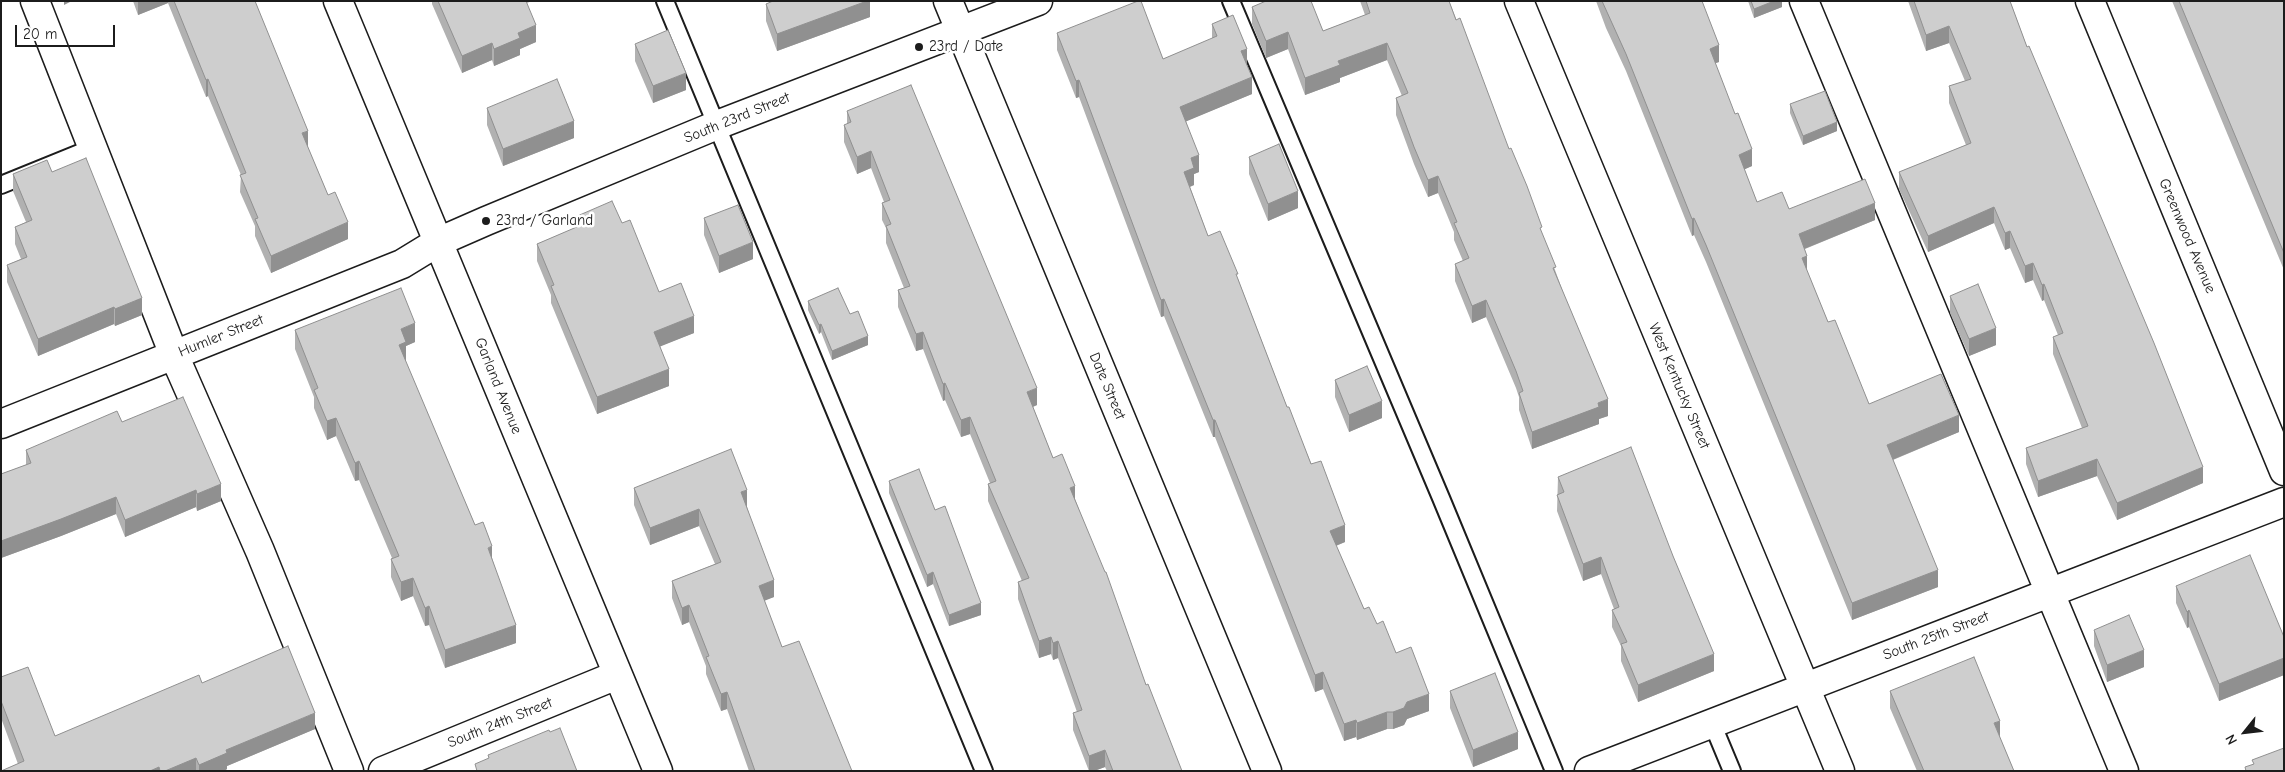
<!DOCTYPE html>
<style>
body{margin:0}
#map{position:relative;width:2285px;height:772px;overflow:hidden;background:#fff;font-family:"Comic Neue",sans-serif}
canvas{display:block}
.frame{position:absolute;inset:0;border:2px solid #1c1c1c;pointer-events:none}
.north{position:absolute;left:2220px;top:707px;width:50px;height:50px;-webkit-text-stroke:4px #fff;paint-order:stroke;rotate:241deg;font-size:14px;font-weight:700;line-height:20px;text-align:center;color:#1c1c1c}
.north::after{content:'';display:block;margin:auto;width:18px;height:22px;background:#1c1c1c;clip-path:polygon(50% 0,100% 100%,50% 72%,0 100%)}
.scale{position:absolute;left:15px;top:25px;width:100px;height:22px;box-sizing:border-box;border:2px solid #1c1c1c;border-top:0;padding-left:6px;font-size:15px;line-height:18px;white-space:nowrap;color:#1c1c1c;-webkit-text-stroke:4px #fff;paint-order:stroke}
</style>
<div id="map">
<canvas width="2285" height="772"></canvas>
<div class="frame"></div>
<div class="north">N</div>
<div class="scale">20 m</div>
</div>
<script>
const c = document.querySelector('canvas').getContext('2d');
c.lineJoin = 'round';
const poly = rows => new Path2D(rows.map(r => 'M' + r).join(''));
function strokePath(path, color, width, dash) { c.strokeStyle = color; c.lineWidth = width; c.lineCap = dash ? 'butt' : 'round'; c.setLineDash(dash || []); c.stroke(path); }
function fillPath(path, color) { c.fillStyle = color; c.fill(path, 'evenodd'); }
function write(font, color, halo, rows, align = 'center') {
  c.font = font + ' "Comic Neue",sans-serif'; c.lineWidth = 5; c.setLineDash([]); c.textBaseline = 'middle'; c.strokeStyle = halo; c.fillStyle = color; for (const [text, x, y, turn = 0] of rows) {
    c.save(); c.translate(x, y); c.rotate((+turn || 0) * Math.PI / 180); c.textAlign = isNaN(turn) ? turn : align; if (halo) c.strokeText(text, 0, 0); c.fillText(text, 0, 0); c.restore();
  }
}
const service = poly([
 [665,1,984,771],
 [1231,1,1441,498,1554,771],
 [1,185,92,148],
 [1712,723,1732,771]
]);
const minor = poly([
 [35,1,174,355,260,551,349,771],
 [338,1,658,771],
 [948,1,1267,771],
 [1519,1,1840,771],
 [1804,1,2124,771],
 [2090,1,2284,471],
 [1,424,402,264,438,242,486,221,717,125,1038,1],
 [383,771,617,675],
 [1589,771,2284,502]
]);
const wall = poly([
 [133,1,255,1,308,148,328,195,348,239,271,273,255,236,255,226,240,192,241,175,208,96,206,97,168,3,138,15],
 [432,1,532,1,527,3,536,42,520,49,520,55,494,66,492,60,462,73,432,4],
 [769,1,870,1,870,17,777,51,766,21,766,4,769,3],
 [1360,1,1449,1,1542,234,1608,416,1599,419,1599,424,1532,449,1519,410,1519,397,1516,388,1486,317,1472,323,1455,281,1455,264,1463,261,1454,240,1454,232,1438,193,1428,197,1414,164,1396,115,1396,98,1402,96,1387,60,1340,78,1340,82,1305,95,1288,49,1266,58,1252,24,1252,7,1323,31,1365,15],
 [1596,1,1702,1,1719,62,1715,63,1752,166,1744,169,1757,202,1789,209,1875,220,1805,249,1807,271,1828,322,1869,404,1959,432,1893,460,1938,587,1852,620,1706,262,1694,235,1692,236,1626,71,1606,28],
 [1748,1,1782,1,1782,7,1754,18],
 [1908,1,2010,1,2027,47,2203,483,2117,520,2097,476,2038,497,2026,464,2026,448,2082,428,2053,354,2053,337,2058,335,2044,300,2042,301,2033,280,2025,283,2010,248,2005,250,1994,223,1928,252,1899,189,1899,172,1966,145,1949,103,1949,86,1965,81,1949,43,1926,51],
 [2172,1,2284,1,2284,270],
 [1212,24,1247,66,1252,94,1186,121,1199,172,1194,174,1194,185,1190,187,1208,236,1238,279,1287,407,1345,542,1336,546,1364,609,1377,624,1396,653,1429,711,1407,719,1404,725,1393,729,1387,729,1357,740,1356,737,1344,741,1323,689,1315,692,1215,437,1213,437,1164,316,1161,317,1079,97,1076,98,1057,50,1057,33,1163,59,1212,39],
 [635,44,686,90,653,103,635,61],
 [1790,104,1837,131,1803,145,1790,113],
 [487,108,574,138,503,166,487,125],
 [847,111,1037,405,1033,407,1053,458,1075,499,1146,685,1182,771,1107,771,1105,767,1094,771,1089,771,1073,730,1073,713,1077,712,1058,658,1053,660,1051,654,1039,658,1018,599,1018,582,1022,581,988,501,988,484,990,483,970,434,961,437,945,400,943,401,923,349,916,351,898,307,898,290,904,288,886,243,886,228,882,220,882,203,884,202,871,168,857,174,844,142,844,125,847,124],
 [1249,157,1298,208,1268,221,1249,174],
 [52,172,142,315,115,326,114,324,38,356,7,282,7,265,21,259,15,244,15,227,26,222,13,191,13,174],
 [575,217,622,223,659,292,694,333,660,346,669,386,597,414,551,303,551,295,537,261,537,244,575,228],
 [704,218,753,259,719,273,704,235],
 [1950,296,1996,345,1969,356,1950,313],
 [808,301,850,314,868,345,832,360,821,332,819,334,808,310],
 [295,330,415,342,406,346,406,361,405,361,475,525,492,558,516,643,445,668,429,625,425,626,413,596,401,601,391,577,391,559,392,558,359,480,355,481,336,436,327,440,314,408,314,397,295,349],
 [1335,380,1382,418,1349,432,1335,397],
 [122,422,221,501,197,511,196,507,125,537,116,514,61,536,1,558,1,474,26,465,26,450],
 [1558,477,1714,671,1638,702,1621,661,1621,646,1612,627,1612,610,1614,609,1601,574,1583,581,1557,511],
 [889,481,935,510,981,615,949,626,933,584,927,587,889,493],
 [634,488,747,507,774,597,764,600,782,647,852,771,749,771,727,709,721,711,706,674,706,666,689,622,682,625,672,598,672,581,715,564,699,526,650,545,634,505],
 [2176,586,2284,637,2284,675,2219,701,2189,627,2187,628,2176,603],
 [2094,630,2144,667,2107,682,2094,646],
 [1,677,55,736,202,683,315,729,227,766,227,769,224,771,1,771,18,764,1,718],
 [1450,691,1518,749,1473,767,1450,708],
 [1890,691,2000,738,2014,771,1917,771,1890,708]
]);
const shadedWall = poly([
 [64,1,72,1,64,5],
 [138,1,168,1,168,3,138,15],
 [867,1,870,1,870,17,777,51,777,34],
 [1774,1,1782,1,1782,7,1754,18,1754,9],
 [536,25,536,42,520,49,520,55,494,66,494,49,518,33],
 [1949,26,1949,43,1926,51,1926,35],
 [1288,32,1288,49,1266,58,1266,41],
 [492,43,492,60,462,73,462,56],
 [1387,43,1387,60,1340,78,1340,82,1305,95,1305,78,1338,61],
 [1719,45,1719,62,1710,65,1710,49],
 [1247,49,1247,66,1241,68,1241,51],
 [686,73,686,90,653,103,653,86],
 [1252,77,1252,94,1180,124,1180,107],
 [208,79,208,96,206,97,206,80],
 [1079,80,1079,97,1076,98,1076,81],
 [574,121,574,138,503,166,503,149],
 [1837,122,1837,131,1803,145,1803,136],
 [308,131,308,148,302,133],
 [1752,149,1752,166,1739,172,1739,155],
 [871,151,871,168,857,174,857,157],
 [1199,155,1199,172,1194,174,1194,185,1184,189,1184,172,1191,158],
 [1438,176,1438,193,1428,197,1428,180],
 [1298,191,1298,208,1268,221,1268,204],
 [1875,203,1875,220,1799,251,1799,234],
 [1994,207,1994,223,1928,252,1928,236],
 [1694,218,1694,235,1692,236,1692,219],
 [348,222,348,239,271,273,271,256],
 [2010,231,2010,248,2005,250,2005,233],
 [753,242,753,259,719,273,719,256],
 [1807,256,1807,273,1802,258],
 [2033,263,2033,280,2025,283,2025,266],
 [2044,284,2044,300,2042,301,2042,285],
 [142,298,142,315,115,326,115,309],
 [1164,299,1164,316,1161,317,1161,300],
 [1486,300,1486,317,1472,323,1472,306],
 [114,307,114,324,38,356,38,339],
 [694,316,694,333,654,349,654,332],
 [415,323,415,342,406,346,406,361,399,364,399,345,401,329],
 [821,324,821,332,819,334,819,325],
 [1996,328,1996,345,1969,356,1969,339],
 [923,332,923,349,916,351,916,334],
 [868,336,868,345,832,360,832,351],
 [669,369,669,386,597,414,597,397],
 [945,383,945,400,943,401,943,384],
 [1037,388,1037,405,1027,409,1027,392],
 [1608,399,1608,416,1599,419,1599,424,1532,449,1532,432],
 [1382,401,1382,418,1349,432,1349,415],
 [1959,415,1959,432,1887,462,1887,445],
 [970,417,970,434,961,437,961,420],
 [336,418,336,436,327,440,327,421],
 [1213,420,1215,420,1215,437,1213,437],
 [2097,459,2097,476,2038,497,2038,481],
 [359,461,359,480,355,481,355,463],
 [2203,467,2203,483,2117,520,2117,503],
 [221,484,221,501,197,511,197,494],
 [1075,486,1075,503,1070,488],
 [196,490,196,507,125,537,125,520],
 [747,490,747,507,741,509,741,492],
 [116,497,116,514,61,536,1,558,1,541],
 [699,509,699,526,650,545,650,528],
 [1345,525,1345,542,1330,548,1330,531],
 [492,546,492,565,488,548],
 [1601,557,1601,574,1583,581,1583,564],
 [1938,570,1938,587,1852,620,1852,603],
 [933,572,933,584,927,587,927,575],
 [413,578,413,596,401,601,401,582],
 [774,580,774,597,759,603,759,586],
 [981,603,981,615,949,626,949,615],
 [689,605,689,622,682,625,682,608],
 [429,606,429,625,425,626,425,608],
 [2189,610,2189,627,2187,628,2187,612],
 [516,625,516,643,445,668,445,650],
 [1051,637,1051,654,1039,658,1039,641],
 [1058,641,1058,658,1053,660,1053,643],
 [2144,650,2144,667,2107,682,2107,665],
 [1714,654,1714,671,1638,702,1638,685],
 [2284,658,2284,675,2219,701,2219,684],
 [1323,672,1323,689,1315,692,1315,675],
 [727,692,727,709,721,711,721,694],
 [1429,694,1429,711,1407,719,1404,725,1393,729,1393,712,1407,702],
 [1387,712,1387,729,1357,740,1357,723],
 [315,713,315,729,227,766,227,769,224,771,199,771,199,765,226,750],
 [1356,720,1356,737,1344,741,1344,724],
 [2000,721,2000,738,1994,723],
 [1518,732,1518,749,1473,767,1473,750],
 [1105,750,1105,767,1094,771,1089,771,1089,756],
 [196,758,196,771,165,771],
 [159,767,159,771,150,771]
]);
const building = poly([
 [174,1,255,1,308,131,302,133,328,195,335,192,348,222,271,256,255,219,258,218,240,175,246,173,208,79,206,80,174,1],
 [438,1,526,1,536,25,518,33,520,38,494,49,492,43,462,56,438,1],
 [773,1,867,1,777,34,766,4,773,1],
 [1138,1,1141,1,1163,59,1217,36,1212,24,1233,15,1247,49,1241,51,1252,77,1180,107,1199,155,1191,158,1194,168,1184,172,1208,236,1220,231,1238,274,1236,274,1287,407,1289,407,1311,464,1321,461,1345,525,1330,531,1364,609,1369,607,1377,624,1383,621,1396,653,1411,647,1429,694,1407,702,1404,708,1393,712,1387,712,1357,723,1356,720,1344,724,1323,672,1315,675,1215,420,1213,420,1164,299,1161,300,1079,80,1076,81,1057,33,1138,1],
 [1266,1,1311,1,1323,31,1370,13,1366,1,1449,1,1456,20,1460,18,1509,149,1511,148,1527,186,1542,227,1540,228,1556,267,1553,268,1608,399,1598,403,1599,407,1532,432,1519,393,1523,391,1516,371,1486,300,1472,306,1455,264,1469,258,1454,223,1457,222,1438,176,1428,180,1414,147,1396,98,1408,93,1387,43,1338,61,1340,65,1305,78,1288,32,1266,41,1252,7,1266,1],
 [1602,1,1702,1,1719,45,1710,49,1735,114,1738,113,1752,149,1739,155,1757,202,1782,192,1789,209,1865,179,1875,203,1799,234,1807,256,1802,258,1828,322,1835,320,1869,404,1941,374,1959,415,1887,445,1938,570,1852,603,1706,245,1694,218,1692,219,1626,54,1602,1],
 [1751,1,1774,1,1754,9,1751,1],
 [1914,1,2010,1,2027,47,2029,46,2154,343,2203,467,2117,503,2097,459,2038,481,2026,448,2088,426,2053,337,2063,333,2044,284,2042,285,2033,263,2025,266,2010,231,2005,233,1994,207,1928,236,1899,172,1971,143,1949,86,1971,79,1949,26,1926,35,1914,1],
 [2179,1,2284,1,2284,253,2179,1],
 [668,30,686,73,653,86,635,44,668,30],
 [557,79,574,121,503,149,487,108,557,79],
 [911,85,1037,388,1027,392,1053,458,1062,454,1075,486,1070,488,1105,572,1106,572,1146,685,1148,684,1182,771,1113,771,1105,750,1089,756,1073,713,1082,710,1058,641,1053,643,1051,637,1039,641,1018,582,1029,578,988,484,996,481,970,417,961,420,945,383,943,384,923,332,916,334,898,290,910,286,886,226,891,224,882,203,890,200,871,151,857,157,844,125,851,122,847,111,911,85],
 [1825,91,1837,122,1803,136,1790,104,1825,91],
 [1279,144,1298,191,1268,204,1249,157,1279,144],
 [86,158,142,298,115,309,114,307,38,339,7,265,27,257,15,227,32,220,13,174,47,160,52,172,86,158],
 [612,201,622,223,630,220,659,292,681,283,694,316,654,332,669,369,597,397,551,286,554,285,537,244,579,226,575,217,612,201],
 [738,205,753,242,719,256,704,218,738,205],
 [1978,284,1996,328,1969,339,1950,296,1978,284],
 [401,288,415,323,401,329,406,342,399,345,475,525,483,522,492,546,488,548,516,625,445,650,429,606,425,608,413,578,401,582,391,559,399,556,359,461,355,463,336,418,327,421,314,390,318,388,295,330,401,288],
 [838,288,850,314,858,311,868,336,832,351,821,324,819,325,808,301,838,288],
 [1367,366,1382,401,1349,415,1335,380,1367,366],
 [183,397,221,484,197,494,196,490,125,520,116,497,61,519,1,541,1,474,31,463,26,450,117,411,122,422,183,397],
 [1631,447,1673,556,1714,654,1638,685,1621,644,1627,642,1612,610,1619,607,1601,557,1583,564,1557,495,1564,492,1558,477,1631,447],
 [731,449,747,490,741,492,774,580,759,586,782,647,799,641,852,771,755,771,727,692,721,694,706,657,709,656,689,605,682,608,672,581,721,562,699,509,650,528,634,488,731,449],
 [919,469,935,510,945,506,981,603,949,615,933,572,927,575,889,481,919,469],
 [2250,555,2284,637,2284,658,2219,684,2189,610,2187,612,2176,586,2250,555],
 [2129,615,2144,650,2107,665,2094,630,2129,615],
 [288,646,315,713,226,750,227,753,199,765,196,758,165,771,160,771,159,767,150,771,1,771,24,761,1,701,1,677,28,667,55,736,199,675,202,683,288,646],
 [1974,657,2000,721,1994,723,2014,771,1924,771,1890,691,1974,657],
 [1495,673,1518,732,1473,750,1450,691,1495,673],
 [560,728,577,771,477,771,475,764,489,758,488,755,549,730,550,732,560,728],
 [2284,748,2284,771,2246,771,2245,767,2254,764,2252,760,2284,748]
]);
const markers = [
 [919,47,5,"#1c1c1c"],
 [486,221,5,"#1c1c1c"]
];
const poiNames = [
 ["23rd / Date",929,47],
 ["23rd / Garland",496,221]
];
const streetNames = [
 ["South 23rd Street",737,118,-22],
 ["Greenwood Avenue",2187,236,67],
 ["Humler Street",221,336,-22],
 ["Garland Avenue",498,386,68],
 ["Date Street",1107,386,67],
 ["West Kentucky Street",1679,386,67],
 ["South 25th Street",1936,636,-21],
 ["South 24th Street",500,723,-22]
];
strokePath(service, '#1c1c1c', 20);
strokePath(minor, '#1c1c1c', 31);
strokePath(service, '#fff', 16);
strokePath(minor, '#fff', 28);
fillPath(wall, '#b1b1b1');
fillPath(shadedWall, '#909090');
fillPath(building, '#cecece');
strokePath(building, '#909090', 1);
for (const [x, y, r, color] of markers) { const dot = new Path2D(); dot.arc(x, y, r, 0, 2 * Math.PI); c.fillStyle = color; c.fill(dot); strokePath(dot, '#fff', 2); }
write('15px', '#1c1c1c', '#fff', poiNames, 'left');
write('15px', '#1c1c1c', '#fff', streetNames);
</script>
